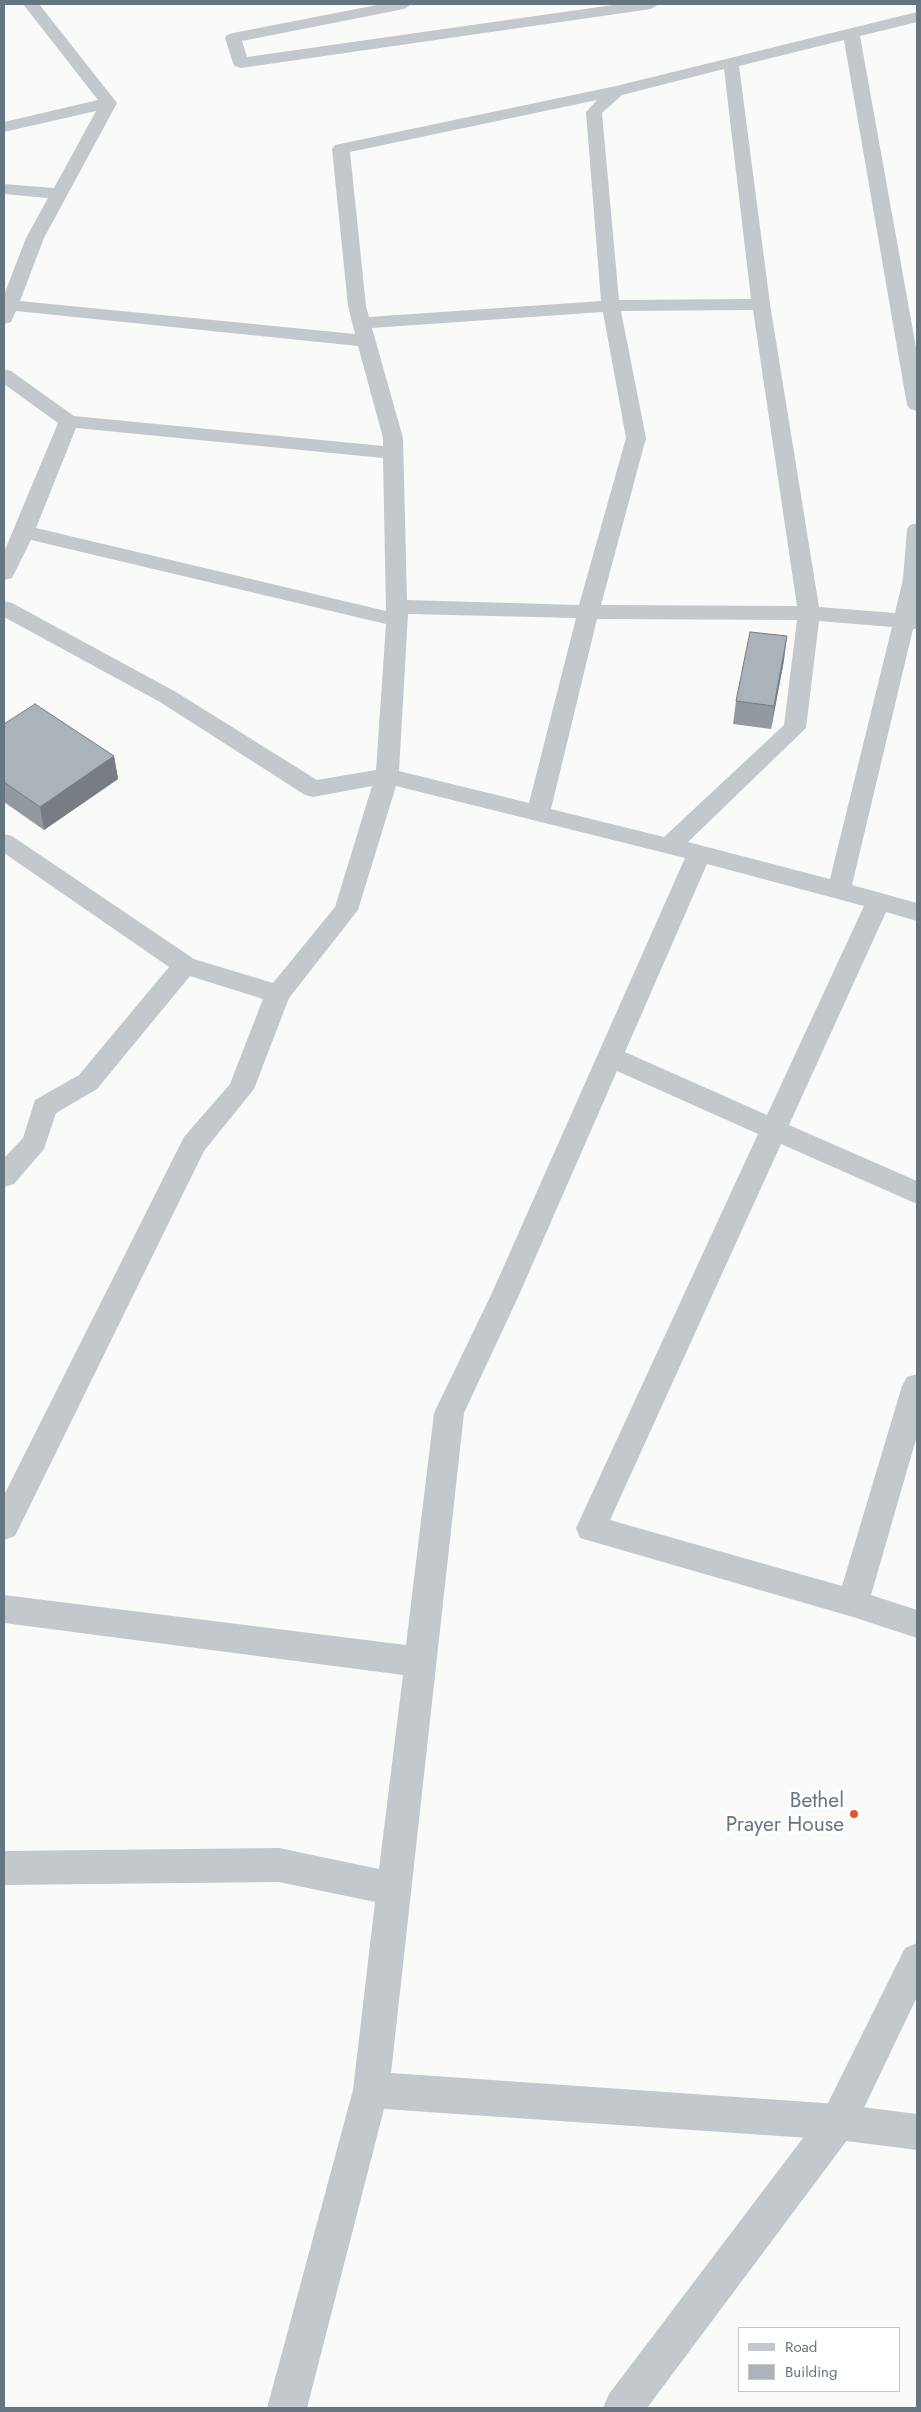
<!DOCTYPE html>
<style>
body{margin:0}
#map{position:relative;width:921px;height:2412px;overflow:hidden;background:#fafaf8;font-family:Jost,sans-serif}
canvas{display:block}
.frame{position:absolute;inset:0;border:5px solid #657683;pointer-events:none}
.legend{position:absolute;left:738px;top:2327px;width:162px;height:65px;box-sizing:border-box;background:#fff;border:1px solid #c1c8cd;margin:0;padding:6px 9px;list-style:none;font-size:15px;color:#657683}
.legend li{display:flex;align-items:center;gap:10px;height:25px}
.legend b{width:25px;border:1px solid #c1c8cd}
</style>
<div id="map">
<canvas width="921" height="2412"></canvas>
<div class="frame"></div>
<ul class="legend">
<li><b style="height:6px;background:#c3c8cc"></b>Road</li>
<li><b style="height:14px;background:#aab3b9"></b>Building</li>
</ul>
</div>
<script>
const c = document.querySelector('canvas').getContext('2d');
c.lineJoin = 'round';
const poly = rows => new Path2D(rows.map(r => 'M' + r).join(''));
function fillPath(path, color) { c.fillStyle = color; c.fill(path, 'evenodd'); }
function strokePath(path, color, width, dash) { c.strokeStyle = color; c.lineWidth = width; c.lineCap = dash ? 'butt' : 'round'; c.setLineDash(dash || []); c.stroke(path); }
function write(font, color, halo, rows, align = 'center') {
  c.font = font + ' Jost,sans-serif'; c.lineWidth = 5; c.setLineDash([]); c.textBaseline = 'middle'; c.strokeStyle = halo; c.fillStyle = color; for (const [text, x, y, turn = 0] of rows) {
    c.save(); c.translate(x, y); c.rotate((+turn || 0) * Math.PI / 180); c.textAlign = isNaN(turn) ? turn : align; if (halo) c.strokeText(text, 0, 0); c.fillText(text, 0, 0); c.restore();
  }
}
const minor = poly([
 [23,4,39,4,117,103,44,238,20,301,355,334,348,306,332,149,335,145,616,86,917,12,917,22,860,36,917,353,917,411,910,409,907,405,844,40,739,66,770,304,819,607,895,613,903,579,907,529,910,525,917,523,917,629,913,629,852,885,917,903,917,921,886,912,789,1125,917,1181,917,1204,781,1144,610,1520,842,1586,902,1386,907,1377,917,1374,917,1436,871,1595,917,1610,917,1638,853,1617,580,1538,576,1528,758,1134,617,1071,519,1295,464,1413,391,2073,838,2104,917,2114,917,2150,838,2140,384,2109,307,2408,267,2408,353,2090,375,1902,279,1882,4,1885,4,1851,279,1848,379,1869,403,1675,4,1623,4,1595,406,1645,434,1413,491,1295,685,858,396,786,358,910,289,998,254,1089,204,1151,15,1536,4,1540,4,1495,184,1137,230,1084,263,999,190,976,97,1089,56,1113,44,1149,14,1184,4,1187,4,1158,23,1138,35,1100,79,1075,169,967,4,853,4,834,12,836,194,959,273,983,335,907,372,786,313,797,305,795,160,702,4,617,4,601,12,603,176,692,317,780,376,770,386,624,31,540,12,578,4,580,4,552,58,423,4,384,4,369,11,371,74,416,383,446,383,438,358,346,16,311,11,322,4,324,4,295,26,238,48,198,4,194,4,184,54,188,96,111,4,132,4,122,98,100,23,4],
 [724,69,751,299,619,300,602,113,622,95,724,69],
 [597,100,586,112,601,301,369,317,366,306,350,152,597,100],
 [753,310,797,606,601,605,646,438,621,311,753,310],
 [603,312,626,438,579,605,407,600,403,438,372,328,603,312],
 [76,428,383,458,386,611,36,528,76,428],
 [408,614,576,618,529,803,399,771,408,614],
 [597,619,797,620,784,725,664,837,551,809,597,619],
 [819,621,892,627,830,879,688,842,806,728,819,621],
 [707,864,864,906,767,1115,625,1052,707,864],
 [382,4,412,4,404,9,242,41,247,57,620,4,659,4,651,9,241,68,235,66,233,63,225,38,227,35,233,33,382,4]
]);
const tertiary = poly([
 [917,1943,917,1997,851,2135,647,2408,603,2408,609,2394,825,2109,905,1948,917,1943]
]);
const wall = poly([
 [784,660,771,729,733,724,736,701],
 [4,724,114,756,118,779,44,830,4,802]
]);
const shadedWall = poly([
 [787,636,784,660,771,729,774,706],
 [114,756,118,779,44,830,40,807]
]);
const building = poly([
 [750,632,787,636,774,706,736,701,750,632],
 [35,704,114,756,40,807,4,782,4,724,35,704]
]);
const markers = [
 [854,1814,5,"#e4572e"]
];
const nearPoinames = [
 ["Bethel",844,1802],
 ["Prayer House",844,1826]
];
fillPath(minor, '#c3c8cc');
fillPath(tertiary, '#c3c8cc');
fillPath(wall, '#929a9f');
fillPath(shadedWall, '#777d82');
fillPath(building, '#aab3b9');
strokePath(building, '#777d82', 1);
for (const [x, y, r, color] of markers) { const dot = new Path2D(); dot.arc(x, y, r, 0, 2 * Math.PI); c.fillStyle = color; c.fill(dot); strokePath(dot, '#fff', 2); }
write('21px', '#657683', '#fff', nearPoinames, 'right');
</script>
